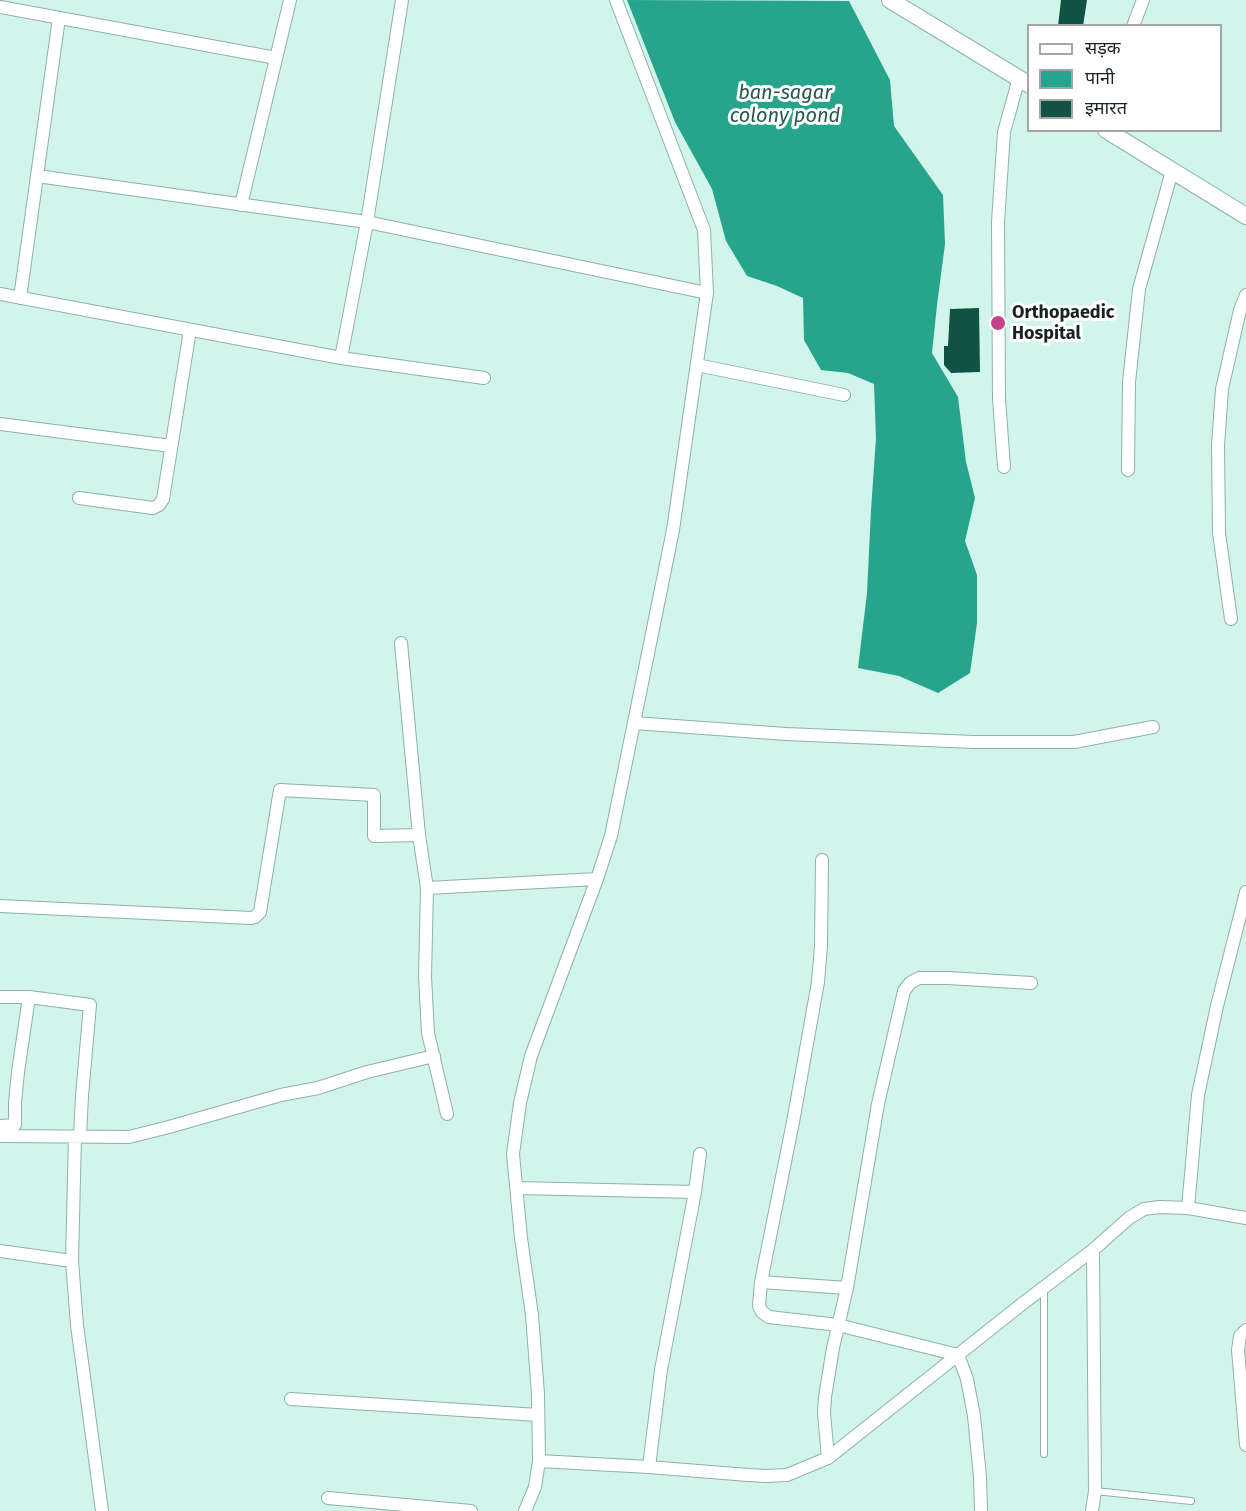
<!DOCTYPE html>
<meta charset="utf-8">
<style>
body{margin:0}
#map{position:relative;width:1246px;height:1511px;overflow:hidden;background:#d1f5eb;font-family:"Fira Sans","Noto Sans Devanagari",sans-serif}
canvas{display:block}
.legend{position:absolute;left:1027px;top:24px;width:195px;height:108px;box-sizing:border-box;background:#fff;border:2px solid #a2a7a6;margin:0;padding:8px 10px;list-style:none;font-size:18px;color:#172420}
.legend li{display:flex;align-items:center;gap:12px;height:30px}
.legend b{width:30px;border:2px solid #a2a7a6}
</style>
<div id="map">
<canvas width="1246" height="1511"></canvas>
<ul class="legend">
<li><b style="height:8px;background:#fff"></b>सड़क</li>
<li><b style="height:16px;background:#27a58c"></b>पानी</li>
<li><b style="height:16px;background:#105244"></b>इमारत</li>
</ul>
</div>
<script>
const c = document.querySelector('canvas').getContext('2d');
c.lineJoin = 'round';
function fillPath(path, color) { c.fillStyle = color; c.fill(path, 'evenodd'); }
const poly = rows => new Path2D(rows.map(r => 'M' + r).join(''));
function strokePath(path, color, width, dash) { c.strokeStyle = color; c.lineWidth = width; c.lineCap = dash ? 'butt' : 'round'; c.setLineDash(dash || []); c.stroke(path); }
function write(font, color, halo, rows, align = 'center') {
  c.font = font + ' "Fira Sans",sans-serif'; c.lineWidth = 6; c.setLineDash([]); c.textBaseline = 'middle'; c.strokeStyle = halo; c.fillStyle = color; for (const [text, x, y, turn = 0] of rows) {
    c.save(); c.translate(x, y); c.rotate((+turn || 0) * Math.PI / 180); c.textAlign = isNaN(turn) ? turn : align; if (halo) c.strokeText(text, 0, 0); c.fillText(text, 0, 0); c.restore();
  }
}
const water = poly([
 [627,0,849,1,890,80,894,126,943,195,945,244,937,305,932,353,958,397,966,462,975,498,965,541,977,575,977,623,970,673,938,693,899,676,858,668,867,593,871,510,876,438,874,384,848,373,821,370,804,340,803,298,777,286,747,276,726,241,712,189,675,122]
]);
const building = poly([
 [1061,0,1087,0,1083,26,1058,26],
 [979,308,980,372,951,373,944,365,944,346,948,346,950,309]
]);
const lane = poly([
 [1044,1454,1044,1288],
 [1095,1491,1191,1501]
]);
const street = poly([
 [0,7,276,58],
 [1133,26,1143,0],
 [37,176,367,222,707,293],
 [241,205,290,0],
 [0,294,341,358,484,378],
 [20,298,59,18],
 [341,358,367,222,402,0],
 [697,365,844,395],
 [0,424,171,446],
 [1004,467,999,399,998,222,1004,132,1019,78],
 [1128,470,1129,382,1139,289,1172,171],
 [79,498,153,508,159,505,163,499,190,330],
 [1231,619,1219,533,1218,445,1222,389,1240,310,1246,295],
 [401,643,419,835,427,888,425,977,428,1033,447,1114],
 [634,723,786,734,973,742,1074,742,1153,727],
 [822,860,821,946,818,982,793,1122,761,1282,759,1306,762,1312,769,1317,838,1325,958,1355,967,1379,974,1416,980,1477,981,1511],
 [427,888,597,879],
 [0,906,251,918,255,917,260,912,280,790,374,795,374,836,419,835],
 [0,997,29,997,18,1072,15,1103,15,1125,0,1126],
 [29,997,90,1005,82,1096,80,1136],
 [0,1136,129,1137,169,1127,281,1095,318,1088,367,1072,434,1056],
 [517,1188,695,1192],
 [1188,1208,1198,1095,1217,1006,1246,892],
 [0,1251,72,1261,77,1325,102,1511],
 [72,1261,75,1136],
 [761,1282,847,1288],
 [1246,1330,1240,1336,1238,1350,1246,1445],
 [291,1399,538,1415],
 [828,1458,824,1413,825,1397,833,1348,847,1288,878,1104,904,991,910,983,919,978,948,978,1031,983],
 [539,1461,649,1467,748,1475,766,1476,787,1475,828,1458,1022,1304,1093,1250,1129,1218,1144,1209,1160,1207,1188,1208,1246,1218],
 [649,1467,661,1370,695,1192,700,1154],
 [328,1498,471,1511],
 [525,1511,535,1487,539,1461,538,1394,532,1315,521,1238,513,1154,520,1103,531,1056,597,879,611,836,673,530,707,293,704,230,616,0],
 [1092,1511,1095,1491,1093,1250]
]);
const secondary = poly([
 [890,0,1028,84],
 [1106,130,1246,216]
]);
const markers = [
 [998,323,8,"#c5438b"]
];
const poiNames = [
 ["Orthopaedic",1012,313],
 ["Hospital",1012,334]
];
const waterNames = [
 ["ban-sagar",785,93],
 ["colony pond",785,116]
];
fillPath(water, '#27a58c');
fillPath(building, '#105244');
strokePath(lane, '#8fb1a7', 8);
strokePath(street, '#8fb1a7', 14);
strokePath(secondary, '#8fb1a7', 18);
strokePath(lane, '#fff', 6);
strokePath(street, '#fff', 12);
strokePath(secondary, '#fff', 16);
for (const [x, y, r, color] of markers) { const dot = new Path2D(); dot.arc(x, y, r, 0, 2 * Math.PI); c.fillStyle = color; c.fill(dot); strokePath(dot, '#fff', 2); }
write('bold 18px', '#172420', '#fff', poiNames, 'left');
write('italic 20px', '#28594d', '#fff', waterNames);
</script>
